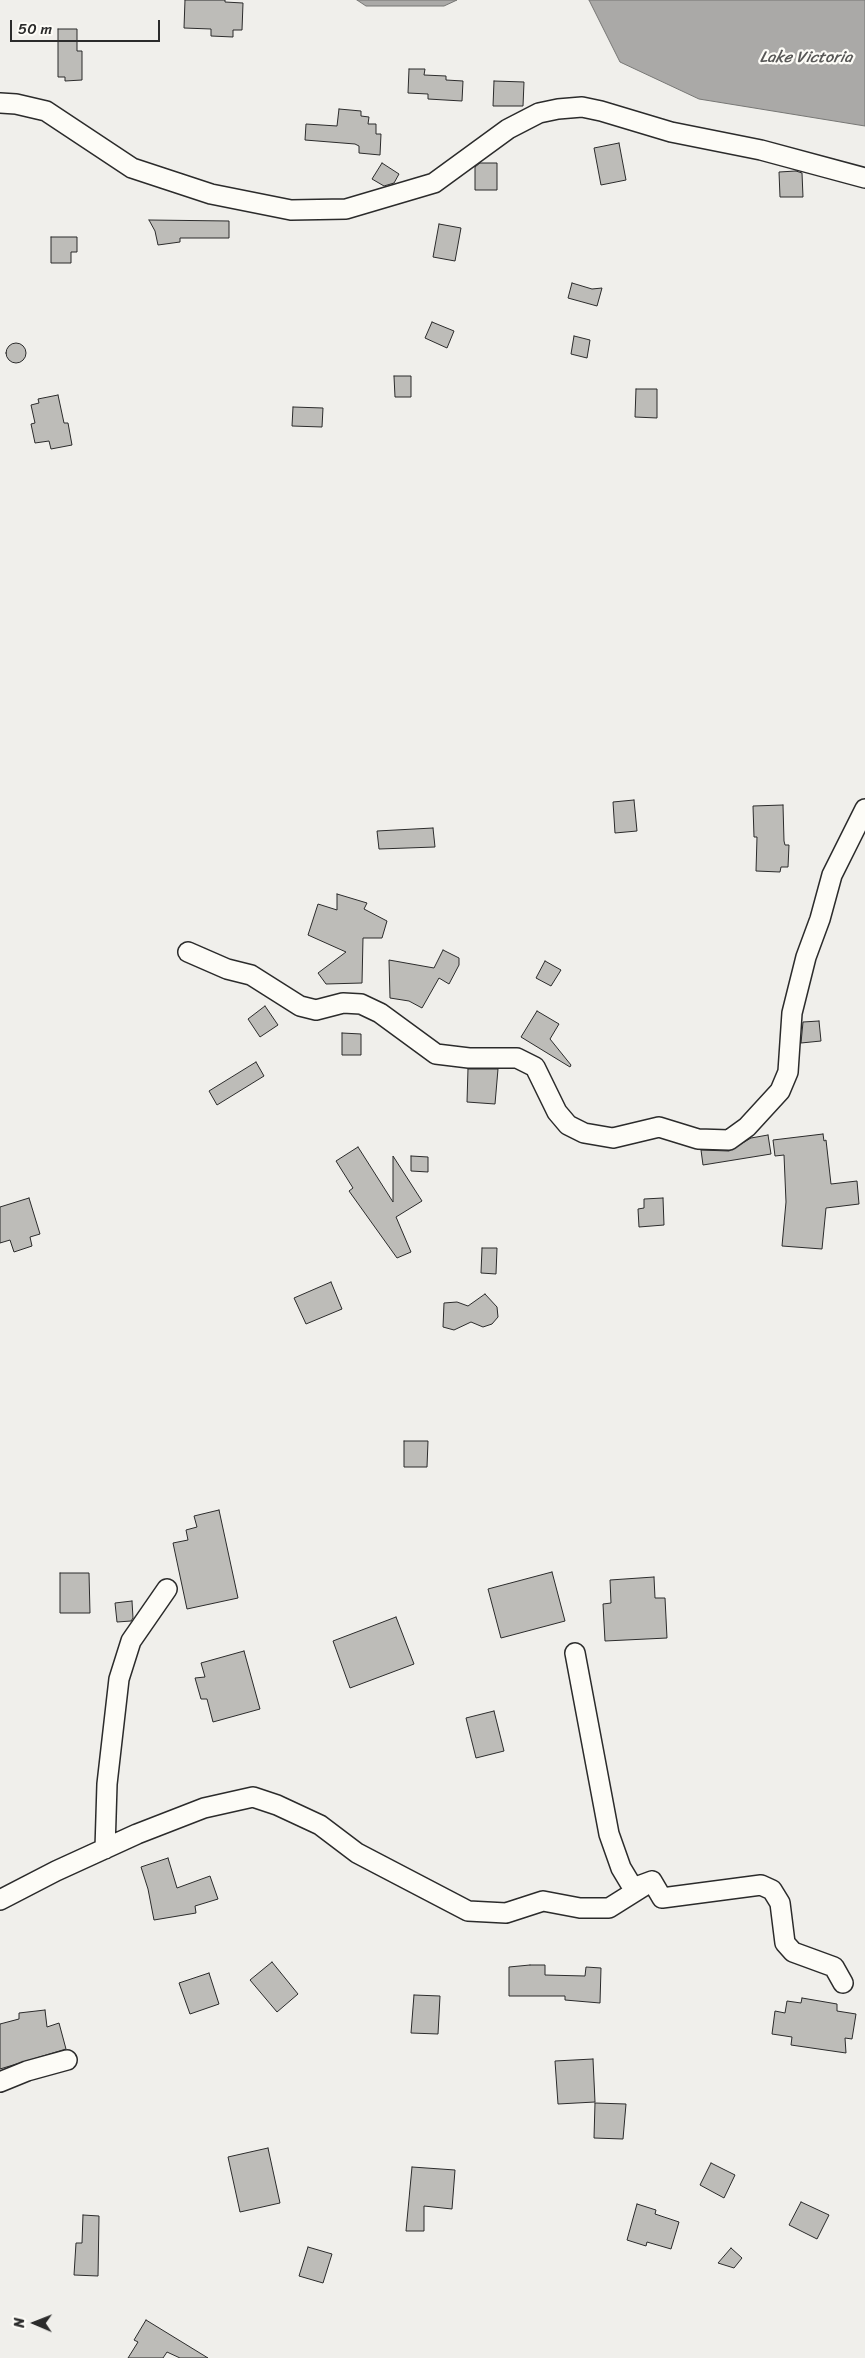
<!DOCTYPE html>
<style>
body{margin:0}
#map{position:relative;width:865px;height:2358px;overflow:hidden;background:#f0efeb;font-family:Sriracha,sans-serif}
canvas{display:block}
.north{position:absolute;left:10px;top:2298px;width:50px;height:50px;-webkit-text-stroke:4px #fdfcf7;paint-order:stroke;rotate:271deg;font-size:14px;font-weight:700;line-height:20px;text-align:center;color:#2b2b2b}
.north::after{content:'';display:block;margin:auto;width:18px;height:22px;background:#2b2b2b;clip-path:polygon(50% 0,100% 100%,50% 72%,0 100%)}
.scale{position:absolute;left:10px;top:20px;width:150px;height:22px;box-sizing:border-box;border:2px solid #2b2b2b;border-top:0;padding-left:6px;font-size:15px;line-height:18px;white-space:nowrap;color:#2b2b2b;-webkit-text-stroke:4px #fdfcf7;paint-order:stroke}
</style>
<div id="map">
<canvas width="865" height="2358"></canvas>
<div class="north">N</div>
<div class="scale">50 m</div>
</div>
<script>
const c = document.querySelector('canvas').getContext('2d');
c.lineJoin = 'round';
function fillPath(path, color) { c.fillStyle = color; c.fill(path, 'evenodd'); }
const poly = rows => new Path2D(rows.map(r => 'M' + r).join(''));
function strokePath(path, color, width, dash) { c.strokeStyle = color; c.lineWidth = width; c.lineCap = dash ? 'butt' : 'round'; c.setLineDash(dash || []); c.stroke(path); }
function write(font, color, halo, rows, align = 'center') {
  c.font = font + ' Sriracha,sans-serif'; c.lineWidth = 4.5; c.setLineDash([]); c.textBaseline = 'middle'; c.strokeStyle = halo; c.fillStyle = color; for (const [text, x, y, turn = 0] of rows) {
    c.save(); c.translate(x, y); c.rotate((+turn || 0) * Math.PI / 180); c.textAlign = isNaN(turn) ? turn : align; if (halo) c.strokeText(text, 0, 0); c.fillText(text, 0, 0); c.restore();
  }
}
const water = poly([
 [357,0,457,0,444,6,366,6,357,0],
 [589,0,865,0,865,126,699,99,620,62,589,0]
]);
const building = poly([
 [185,0,225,0,225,2,243,3,242,30,233,30,233,37,211,36,211,29,184,28,185,0],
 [58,29,77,29,77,51,82,51,82,80,65,81,65,77,58,77,58,29],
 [409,69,425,69,424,75,446,76,446,80,463,81,462,101,428,99,428,94,408,93,409,69],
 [494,81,524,82,523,106,493,106,494,81],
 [339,109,361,111,361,116,369,117,368,124,376,124,376,134,381,134,380,155,359,153,359,146,355,144,305,140,306,124,337,126,339,109],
 [619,143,626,180,601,185,594,148,619,143],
 [382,163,399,174,394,183,384,186,372,179,382,163],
 [480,163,497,163,497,190,475,190,475,167,480,163],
 [796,171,802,173,803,197,780,197,779,172,796,171],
 [149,220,229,221,229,238,180,238,180,242,158,245,155,231,149,220],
 [439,224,461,228,455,261,433,257,439,224],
 [51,237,77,237,77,252,71,252,71,263,51,263,51,237],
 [572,283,592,289,602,288,597,306,568,298,572,283],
 [432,322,454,331,447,348,425,338,432,322],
 [574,336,590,340,587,358,571,354,574,336],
 '6 353a10 10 0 1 1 20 0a10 10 0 1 1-20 0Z',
 [394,376,411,376,411,397,395,397,394,376],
 [636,389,657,389,657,418,635,417,636,389],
 [58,395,64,423,68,423,72,445,51,449,49,441,35,443,31,424,35,423,31,405,39,403,38,399,58,395],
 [293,407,323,408,322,427,292,426,293,407],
 [634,800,637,831,615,833,613,802,634,800],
 [783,805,784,841,785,845,789,845,788,867,781,867,780,872,756,871,757,837,754,837,753,806,783,805],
 [433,828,435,847,379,849,377,831,433,828],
 [337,894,367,903,364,909,387,921,382,938,363,938,362,983,326,984,318,973,346,952,308,935,318,904,337,910,337,894],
 [443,950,459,958,459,965,449,984,439,978,422,1008,409,1001,390,998,389,960,434,968,443,950],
 [545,961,561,970,551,986,536,978,545,961],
 [265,1006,278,1025,260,1037,248,1019,265,1006],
 [537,1011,559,1024,550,1039,571,1065,570,1067,521,1037,537,1011],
 [819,1021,821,1041,801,1043,803,1022,819,1021],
 [342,1033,361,1034,361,1055,342,1055,342,1033],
 [256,1062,264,1076,217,1105,209,1091,256,1062],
 [468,1069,498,1069,495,1104,467,1102,468,1069],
 [823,1134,824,1141,826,1140,831,1184,857,1181,859,1204,826,1208,822,1249,782,1246,786,1202,784,1155,775,1156,773,1140,823,1134],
 [768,1135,771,1154,703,1165,701,1150,729,1151,751,1138,768,1135],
 [358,1147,393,1202,393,1156,422,1201,396,1217,411,1252,397,1258,349,1191,353,1188,336,1161,358,1147],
 [411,1156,428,1157,428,1172,411,1171,411,1156],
 [29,1198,40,1234,30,1237,32,1246,14,1252,10,1240,0,1243,0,1207,29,1198],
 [663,1198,664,1225,639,1227,638,1209,644,1208,644,1199,663,1198],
 [482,1248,497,1248,496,1274,481,1273,482,1248],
 [331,1282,342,1309,306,1324,294,1298,331,1282],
 [485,1294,497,1307,498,1317,492,1324,483,1327,471,1322,454,1330,443,1327,444,1303,457,1302,468,1306,485,1294],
 [404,1441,428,1441,427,1467,404,1467,404,1441],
 [219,1510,238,1598,187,1609,173,1543,188,1540,186,1530,197,1527,194,1516,219,1510],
 [552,1572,565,1621,501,1638,488,1589,552,1572],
 [60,1573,89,1573,90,1613,60,1613,60,1573],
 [654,1577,655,1598,665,1598,667,1638,605,1641,603,1604,611,1603,610,1580,654,1577],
 [132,1601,133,1618,131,1621,117,1622,115,1603,132,1601],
 [396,1617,414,1664,350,1688,333,1641,396,1617],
 [244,1651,260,1709,213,1722,207,1699,201,1699,195,1678,205,1677,201,1663,244,1651],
 [494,1711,504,1751,476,1758,466,1718,494,1711],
 [168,1858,177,1888,210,1876,218,1899,195,1906,196,1913,154,1920,148,1889,141,1867,168,1858],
 [272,1962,298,1994,277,2012,250,1980,272,1962],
 [530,1965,545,1965,545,1975,585,1976,586,1967,601,1968,600,2003,565,2000,565,1996,509,1996,509,1967,530,1965],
 [209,1973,219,2004,190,2014,179,1983,209,1973],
 [414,1995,440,1996,438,2034,411,2033,414,1995],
 [802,1998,837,2004,837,2011,856,2014,852,2039,845,2038,846,2053,791,2045,792,2037,772,2034,775,2011,785,2013,787,2001,801,2003,802,1998],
 [45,2010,47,2027,59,2023,66,2049,0,2069,0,2024,19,2019,19,2013,45,2010],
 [593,2059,595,2102,558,2104,555,2061,593,2059],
 [595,2103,626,2104,623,2139,594,2138,595,2103],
 [268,2148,280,2203,240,2212,228,2157,268,2148],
 [711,2163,735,2175,724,2198,700,2185,711,2163],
 [412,2167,455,2170,452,2209,424,2206,424,2231,406,2231,412,2167],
 [801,2202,829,2215,817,2239,789,2225,801,2202],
 [637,2204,656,2210,655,2214,679,2222,671,2249,647,2242,646,2246,627,2240,637,2204],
 [83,2215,99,2216,98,2276,74,2275,76,2243,82,2243,83,2215],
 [308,2247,332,2254,323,2283,299,2276,308,2247],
 [731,2248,742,2258,734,2268,718,2263,731,2248],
 [146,2320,208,2358,180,2358,167,2352,163,2358,128,2358,138,2342,134,2340,146,2320]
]);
const street = poly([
 [0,103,16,104,46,111,132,168,211,194,291,210,346,209,434,183,508,129,539,113,558,109,582,107,601,111,671,132,761,150,865,178],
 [188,952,227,969,251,975,300,1006,316,1010,343,1003,361,1004,380,1013,436,1054,469,1058,517,1058,535,1067,557,1112,568,1125,584,1133,613,1138,659,1127,698,1139,729,1140,747,1127,780,1091,788,1072,792,1013,806,957,820,919,832,875,865,809],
 [575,1653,609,1834,621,1868,633,1888,652,1881,662,1898,761,1885,772,1890,780,1903,785,1943,793,1952,834,1967,843,1983],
 [105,1849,107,1784,119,1679,131,1641,167,1589],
 [0,1900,56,1871,137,1834,204,1808,253,1797,277,1805,320,1825,357,1853,468,1911,506,1913,543,1901,580,1908,609,1908,652,1881],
 [0,2082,27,2071,67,2060]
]);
const waterNames = [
 ["Lake Victoria",806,58]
];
fillPath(water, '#aaa9a7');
strokePath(water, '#777775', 1);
fillPath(building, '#bdbcb8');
strokePath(building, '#2b2b2b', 1);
strokePath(street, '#2b2b2b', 22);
strokePath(street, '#fdfcf7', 19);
write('italic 16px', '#575756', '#fdfcf7', waterNames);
</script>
